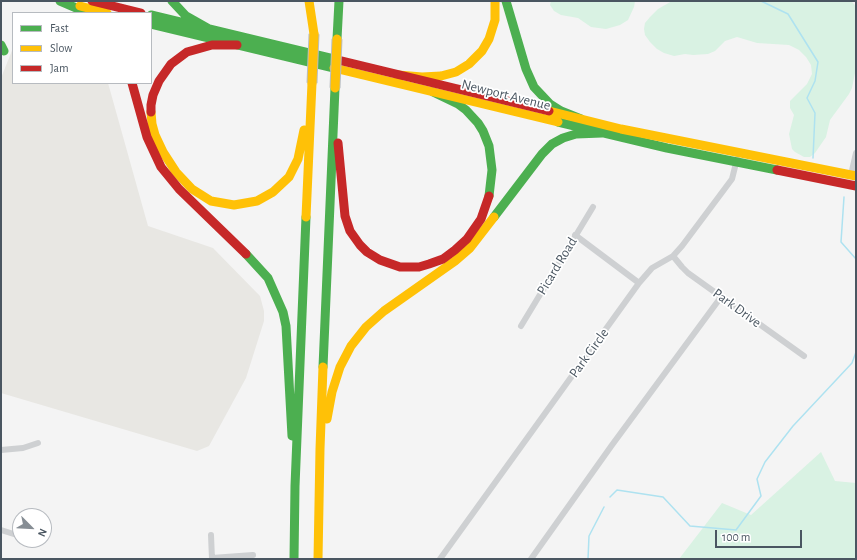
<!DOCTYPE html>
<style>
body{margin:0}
#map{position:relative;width:857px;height:560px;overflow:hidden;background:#f4f4f4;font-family:"Alegreya Sans",sans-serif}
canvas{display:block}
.frame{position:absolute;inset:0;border:2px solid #4a5661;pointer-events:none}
.legend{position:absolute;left:12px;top:12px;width:140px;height:72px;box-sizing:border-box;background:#fff;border:1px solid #b7bbc0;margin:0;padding:5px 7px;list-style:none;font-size:12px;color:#4a5661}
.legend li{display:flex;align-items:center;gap:8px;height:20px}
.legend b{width:20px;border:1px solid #b7bbc0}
.north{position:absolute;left:12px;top:508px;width:40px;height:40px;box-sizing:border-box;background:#fff;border:1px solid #b7bbc0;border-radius:50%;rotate:114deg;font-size:11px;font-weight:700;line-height:16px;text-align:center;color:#4a5661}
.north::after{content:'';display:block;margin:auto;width:14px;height:18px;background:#868d94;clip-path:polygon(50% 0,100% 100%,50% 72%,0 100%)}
.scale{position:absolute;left:715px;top:530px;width:87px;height:18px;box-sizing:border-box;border:2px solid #4a5661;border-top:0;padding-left:5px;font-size:12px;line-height:14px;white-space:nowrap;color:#4a5661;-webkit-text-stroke:3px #fff;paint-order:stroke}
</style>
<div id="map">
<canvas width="857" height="560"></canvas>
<div class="frame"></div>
<ul class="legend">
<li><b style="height:5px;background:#4caf50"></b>Fast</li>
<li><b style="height:5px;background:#ffc107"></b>Slow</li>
<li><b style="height:5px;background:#c62828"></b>Jam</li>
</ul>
<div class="north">N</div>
<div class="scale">100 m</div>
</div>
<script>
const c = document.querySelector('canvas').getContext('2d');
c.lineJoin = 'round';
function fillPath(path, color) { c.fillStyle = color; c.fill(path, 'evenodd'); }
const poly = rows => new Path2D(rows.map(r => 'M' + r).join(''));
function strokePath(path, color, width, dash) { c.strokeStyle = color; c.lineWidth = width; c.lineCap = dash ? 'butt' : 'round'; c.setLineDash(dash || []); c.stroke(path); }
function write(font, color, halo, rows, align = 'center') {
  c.font = font + ' "Alegreya Sans",sans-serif'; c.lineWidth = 3.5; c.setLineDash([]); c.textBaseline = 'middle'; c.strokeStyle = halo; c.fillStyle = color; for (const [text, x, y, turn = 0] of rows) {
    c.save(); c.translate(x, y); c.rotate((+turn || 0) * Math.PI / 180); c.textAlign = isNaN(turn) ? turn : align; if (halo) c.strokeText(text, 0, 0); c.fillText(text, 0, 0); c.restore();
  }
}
const commercial = poly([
 [13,48,13,83,108,83,148,226,213,248,260,296,264,311,264,321,246,378,209,446,197,451,1,393,1,78]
]);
const green = poly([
 [551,1,635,1,634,7,628,20,620,25,606,29,591,27,578,18,561,15,554,11,550,5],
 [672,1,851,1,855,5,856,68,852,88,849,94,830,120,826,137,815,153,810,157,804,157,795,152,792,149,789,134,794,115,790,108,790,101,807,84,812,74,811,65,806,57,799,50,789,45,757,43,737,37,725,41,715,51,708,54,693,55,685,54,674,56,664,53,657,49,650,42,645,35,644,29,645,23,650,17,658,9],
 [821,452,835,481,856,483,856,559,679,559,722,503,751,515]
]);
const stream = poly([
 [761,1,788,14,818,62,815,81,807,98,815,113,813,158],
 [844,197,841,242,856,259],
 [610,497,617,490,663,497,690,526,736,530,761,496,757,479,765,462,793,426,852,363,856,352],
 [588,559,589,536,604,507]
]);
const street = poly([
 [851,175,856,153],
 [575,235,639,283],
 [673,256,682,267,688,273,804,356],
 [521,326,593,207],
 [1,450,23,448,38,443],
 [1,530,20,536],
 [211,535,212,559],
 [34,540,37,541],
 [212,558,253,555],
 [440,559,639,283,652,268,673,256,682,246,732,179,737,159],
 [531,559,612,445,721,297]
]);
const fast = poly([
 [60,1,88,13],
 [172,1,186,16,209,29],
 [506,1,526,69,534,87,550,104,561,111,581,119],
 [151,15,338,60],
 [151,24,334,68],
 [337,39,339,1],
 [1,45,4,51],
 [433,92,458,104,466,110,478,123,483,131,489,146,492,170,489,196],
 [558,122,667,148,777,170],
 [494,217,542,154,552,144,563,138,576,134,602,133],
 [246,254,268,278,283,312,286,326,292,436],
 [323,367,335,88],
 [294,559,295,486,306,217]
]);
const slow = poly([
 [309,1,314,34],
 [80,6,107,13],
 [334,68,558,122],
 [398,75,422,77,441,76,456,72,469,64,482,51,489,39,495,20,495,1],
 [549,111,621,129,856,176],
 [151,112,152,124,155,135,163,152,176,172,192,189,211,201,234,205,257,201,273,192,289,177,298,159,304,130],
 [306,217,312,83],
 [327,419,332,392,340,367,351,346,366,327,384,311,455,261,470,248,494,217],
 [318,559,320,449,323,367]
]);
const jam = poly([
 [92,1,141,13],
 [338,60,549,111],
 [132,83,147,137,161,167,179,189,246,254],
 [151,112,151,105,153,95,159,81,171,64,187,52,212,45,237,45],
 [338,143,345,216,350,231,360,245,367,252,380,260,400,267,419,267,429,264,443,259,455,250,467,239,481,219,489,196],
 [777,170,856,186]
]);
const slowBridge = poly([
 [312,83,314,34],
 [335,88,337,39]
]);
const streetNames = [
 ["Newport Avenue",506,95,14],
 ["Picard Road",557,266,-59],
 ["Park Drive",737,308,36],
 ["Park Circle",589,353,-54]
];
fillPath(commercial, '#e8e7e3');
fillPath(green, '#d9f2e3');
strokePath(stream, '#aee2f0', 1.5);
strokePath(street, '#ced0d2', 6);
strokePath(fast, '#4caf50', 9);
strokePath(slow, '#ffc107', 9);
strokePath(jam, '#c62828', 9);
strokePath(slowBridge, '#b9bec3', 11, []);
strokePath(slowBridge, '#ffc107', 9);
write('14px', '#4a5661', '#fff', streetNames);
</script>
